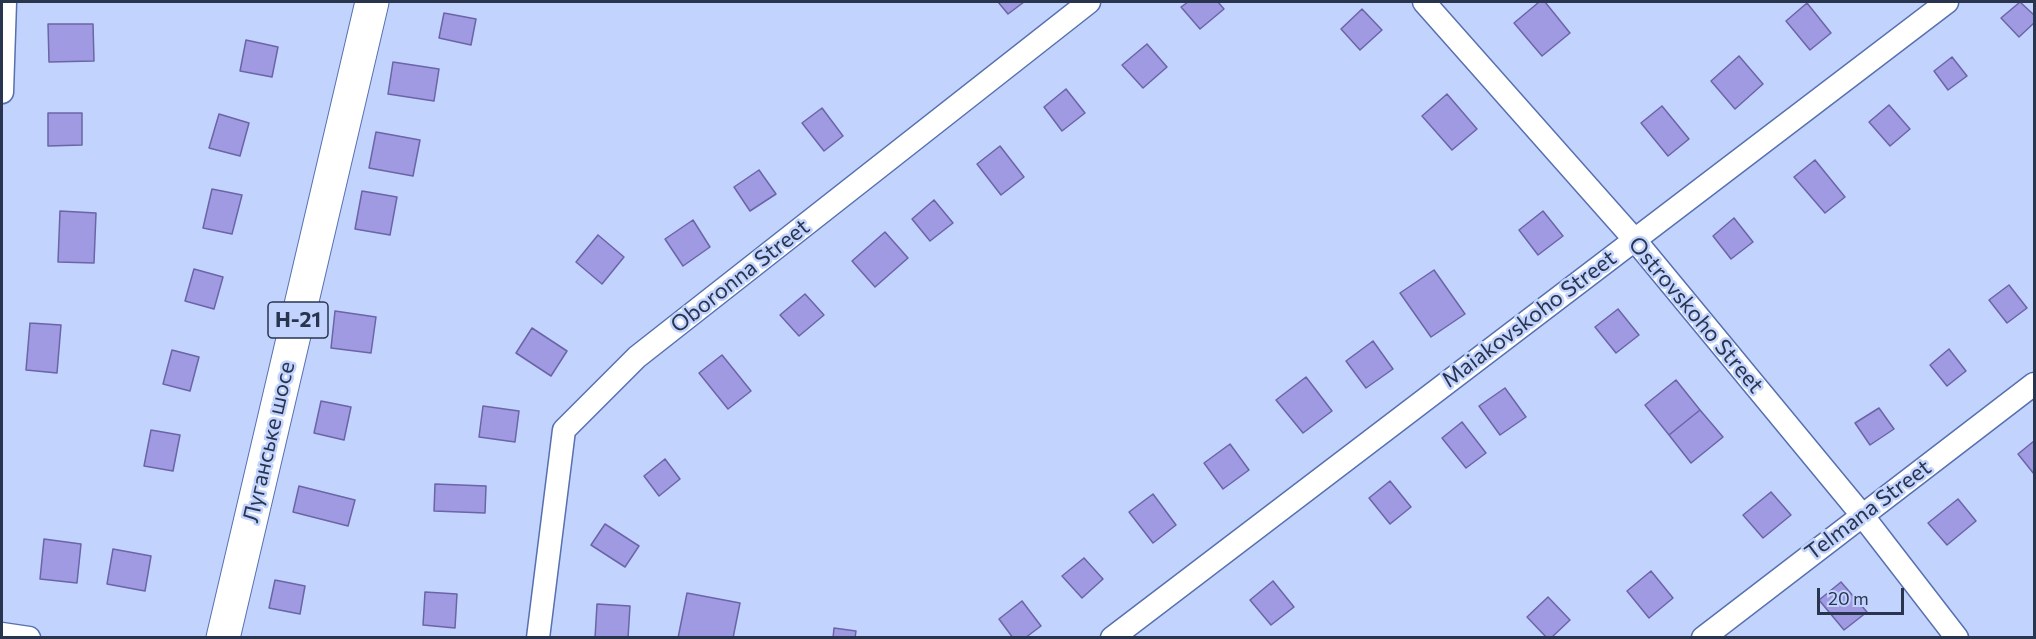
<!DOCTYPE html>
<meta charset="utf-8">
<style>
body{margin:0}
#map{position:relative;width:2036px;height:639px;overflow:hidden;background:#c2d4fe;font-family:Commissioner,sans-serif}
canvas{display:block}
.frame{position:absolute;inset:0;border:3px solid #29344f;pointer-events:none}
.scale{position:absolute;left:1817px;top:588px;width:87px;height:27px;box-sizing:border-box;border:3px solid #29344f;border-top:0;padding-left:8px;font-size:18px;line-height:21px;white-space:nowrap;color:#29344f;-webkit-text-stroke:4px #c2d4fe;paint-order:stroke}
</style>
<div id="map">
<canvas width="2036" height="639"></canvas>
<div class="frame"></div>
<div class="scale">20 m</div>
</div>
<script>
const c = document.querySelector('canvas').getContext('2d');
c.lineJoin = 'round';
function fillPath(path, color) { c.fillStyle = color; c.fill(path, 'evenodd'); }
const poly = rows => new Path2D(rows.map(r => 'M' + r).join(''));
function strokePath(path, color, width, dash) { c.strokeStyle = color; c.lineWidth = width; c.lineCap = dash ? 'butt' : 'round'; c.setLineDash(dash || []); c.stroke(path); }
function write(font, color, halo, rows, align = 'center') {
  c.font = font + ' Commissioner,sans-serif'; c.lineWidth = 5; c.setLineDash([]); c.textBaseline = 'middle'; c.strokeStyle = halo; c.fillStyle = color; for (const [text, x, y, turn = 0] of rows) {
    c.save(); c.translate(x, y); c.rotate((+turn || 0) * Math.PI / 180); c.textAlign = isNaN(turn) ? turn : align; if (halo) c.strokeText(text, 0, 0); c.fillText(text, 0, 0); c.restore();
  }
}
const building = poly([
 [998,2,1024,2,1008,14,998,2],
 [1188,2,1218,2,1224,9,1200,29,1181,7,1188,2],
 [1539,2,1545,2,1570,33,1542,56,1514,23,1539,2],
 [2020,2,2034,15,2034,23,2019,37,2001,18,2020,2],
 [1807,3,1831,33,1810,50,1786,21,1807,3],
 [1362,9,1382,30,1360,50,1341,29,1362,9],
 [444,13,476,19,471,45,439,38,444,13],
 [48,24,93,24,94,61,49,62,48,24],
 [246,40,278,47,272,77,240,71,246,40],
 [1147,44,1167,67,1143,88,1122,65,1147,44],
 [1739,56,1763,84,1735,109,1711,81,1739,56],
 [1952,57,1967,76,1948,90,1934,71,1952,57],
 [393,62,439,69,434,101,388,94,393,62],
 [1066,89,1085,113,1062,131,1044,107,1066,89],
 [1447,94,1477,129,1452,150,1422,116,1447,94],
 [1889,105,1910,129,1890,146,1869,122,1889,105],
 [1662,106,1689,139,1668,156,1641,123,1662,106],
 [822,108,843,136,824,151,802,123,822,108],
 [48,113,82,113,82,145,48,146,48,113],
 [219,114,249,123,240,156,209,148,219,114],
 [376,132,420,140,413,176,369,168,376,132],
 [1000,146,1024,177,1001,195,977,164,1000,146],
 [1815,160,1845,197,1825,213,1794,177,1815,160],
 [759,170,776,194,750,211,734,187,759,170],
 [212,189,242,195,232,234,203,228,212,189],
 [362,191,397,197,390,235,355,229,362,191],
 [934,200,953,223,930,241,912,219,934,200],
 [60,211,96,213,94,263,58,262,60,211],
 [1543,211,1563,236,1538,255,1519,230,1543,211],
 [1734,218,1753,242,1731,259,1713,236,1734,218],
 [693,220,710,247,683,266,665,239,693,220],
 [885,232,908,258,875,287,852,261,885,232],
 [598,235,624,257,602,284,576,262,598,235],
 [194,269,223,277,214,309,185,301,194,269],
 [1434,270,1465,314,1431,337,1400,293,1434,270],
 [2009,285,2027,308,2007,323,1989,300,2009,285],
 [805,294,824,315,799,336,780,315,805,294],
 [1618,309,1639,335,1616,353,1595,327,1618,309],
 [335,311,376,317,371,353,331,348,335,311],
 [30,323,61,325,57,373,26,370,30,323],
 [532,328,567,351,551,376,516,353,532,328],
 [1373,341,1393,369,1366,388,1346,361,1373,341],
 [1949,349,1966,371,1947,386,1930,365,1949,349],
 [172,350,199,357,190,391,163,384,172,350],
 [722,355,751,391,728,409,699,373,722,355],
 [1306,377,1332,411,1303,433,1276,400,1306,377],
 [1676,380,1700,410,1669,435,1645,405,1676,380],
 [1505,388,1526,417,1500,435,1479,406,1505,388],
 [321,401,351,407,344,440,314,433,321,401],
 [483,406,519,411,515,442,479,437,483,406],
 [1879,408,1894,429,1870,445,1855,423,1879,408],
 [1700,410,1723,437,1691,463,1669,435,1700,410],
 [1462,422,1486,453,1466,468,1442,438,1462,422],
 [151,430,180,435,173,471,144,466,151,430],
 [2034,441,2034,474,2018,454,2034,441],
 [1230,444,1249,470,1223,489,1204,463,1230,444],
 [665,459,680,479,659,496,644,476,665,459],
 [1390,481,1411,507,1390,524,1369,498,1390,481],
 [435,484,486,486,485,513,434,511,435,484],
 [299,486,355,500,348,526,293,512,299,486],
 [1771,492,1791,515,1763,538,1743,515,1771,492],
 [1153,494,1176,525,1153,543,1129,512,1153,494],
 [1958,499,1976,521,1947,545,1928,523,1958,499],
 [605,524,639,546,625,567,591,545,605,524],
 [44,539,81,544,77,583,40,579,44,539],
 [113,549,151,556,145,591,107,584,113,549],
 [1084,558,1103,579,1082,598,1062,576,1084,558],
 [1651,571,1673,598,1649,618,1627,591,1651,571],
 [275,580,305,586,300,614,269,608,275,580],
 [1273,581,1294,607,1271,625,1250,600,1273,581],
 [1841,582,1867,612,1844,630,1819,600,1841,582],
 [425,592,457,594,455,628,423,625,425,592],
 [687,593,740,603,733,638,678,638,687,593],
 [1548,597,1570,620,1551,638,1547,638,1527,617,1548,597],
 [1022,601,1041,626,1025,638,1013,638,999,619,1022,601],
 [597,604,630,606,628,638,595,638,597,604],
 [834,628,856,631,855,638,833,638,834,628]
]);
const minor = poly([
 [1424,2,1634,239,1862,515,1957,638],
 [2,92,5,2],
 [2,634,29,638],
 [538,638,564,430,637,357,1089,2],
 [1112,638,1947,2],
 [1703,638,2034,384]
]);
const primary = poly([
 [223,638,372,2]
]);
const shields = [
 [298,320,60]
];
const shieldNames = [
 ["Н-21",298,320]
];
const streetNames = [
 ["Oboronna Street",740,276,-38],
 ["Ostrovskoho Street",1696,315,50],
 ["Maiakovskoho Street",1529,319,-37],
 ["Луганське шосе",269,442,-77],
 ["Telmana Street",1868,510,-37]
];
fillPath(building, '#9f9ae1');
strokePath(building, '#6b64a7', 1.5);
strokePath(minor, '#5770af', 25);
strokePath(primary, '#5770af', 35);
strokePath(minor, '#fff', 22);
strokePath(primary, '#fff', 33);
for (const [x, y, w] of shields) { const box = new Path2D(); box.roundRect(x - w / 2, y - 18, w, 36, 4.5); c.fillStyle = '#c2d4fe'; c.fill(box); strokePath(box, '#29344f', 1.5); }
write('bold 21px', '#29344f', null, shieldNames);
write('22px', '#29344f', '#c2d4fe', streetNames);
</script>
